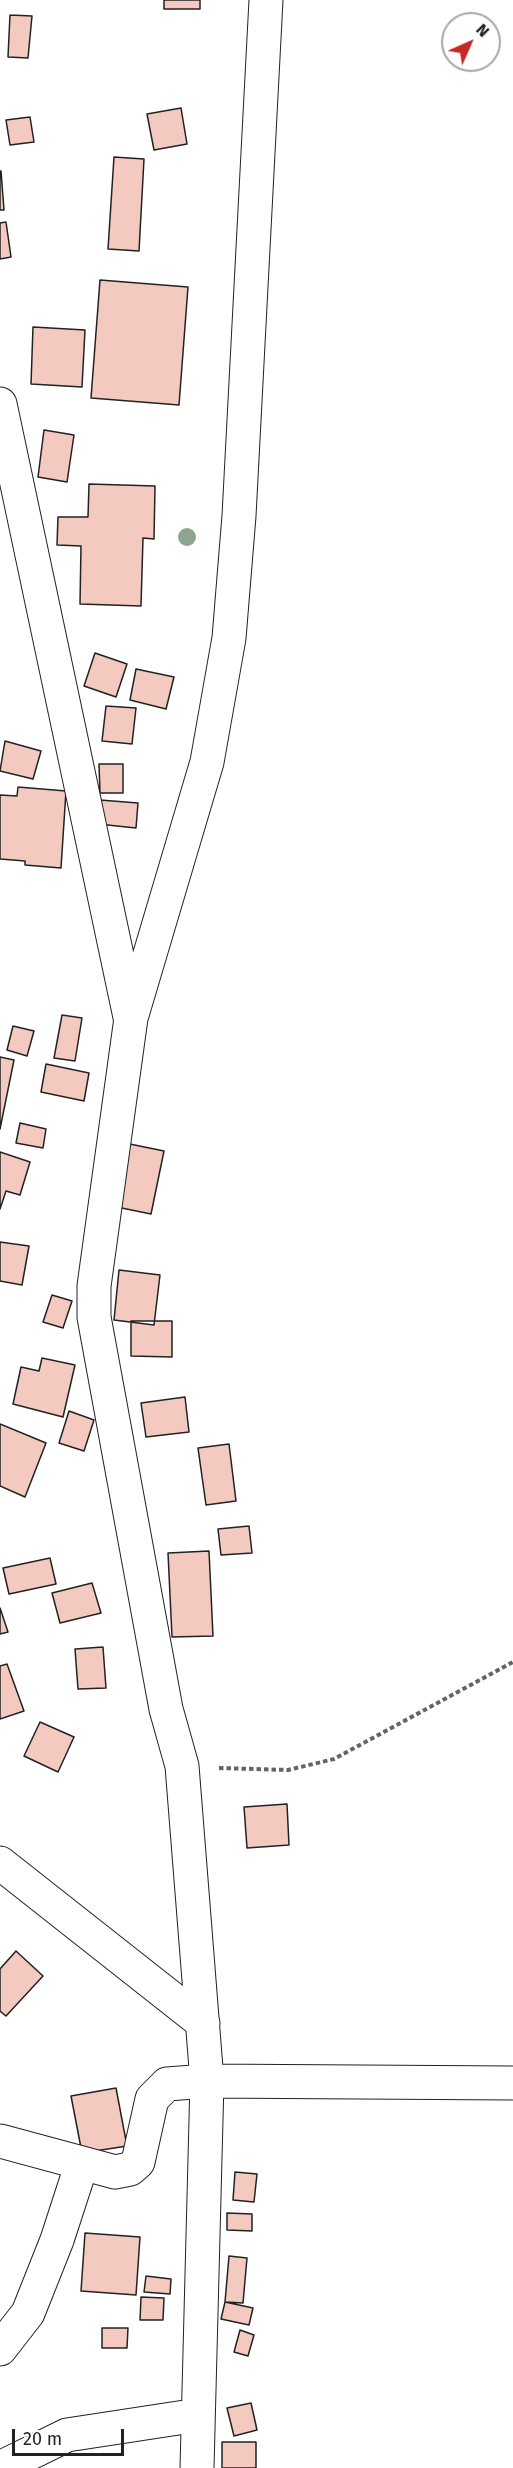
<!DOCTYPE html>
<style>
body{margin:0}
#map{position:relative;width:513px;height:2468px;overflow:hidden;background:#fff;font-family:"Fira Sans",sans-serif}
canvas{display:block}
.north{position:absolute;left:441px;top:12px;width:60px;height:60px;box-sizing:border-box;background:#fff;border:2px solid #a7a7a7;border-radius:50%;rotate:45deg;font-size:16px;font-weight:700;line-height:24px;text-align:center;color:#222}
.north::after{content:'';display:block;margin:auto;width:21px;height:27px;background:#c62828;clip-path:polygon(50% 0,100% 100%,50% 72%,0 100%)}
.scale{position:absolute;left:12px;top:2429px;width:112px;height:27px;box-sizing:border-box;border:3px solid #222;border-top:0;padding-left:8px;font-size:18px;line-height:21px;white-space:nowrap;color:#222;-webkit-text-stroke:4px #fff;paint-order:stroke}
</style>
<div id="map">
<canvas width="513" height="2468"></canvas>
<div class="north">N</div>
<div class="scale">20 m</div>
</div>
<script>
const c = document.querySelector('canvas').getContext('2d');
c.lineJoin = 'round';
function fillPath(path, color) { c.fillStyle = color; c.fill(path, 'evenodd'); }
const poly = rows => new Path2D(rows.map(r => 'M' + r).join(''));
function strokePath(path, color, width, dash) { c.strokeStyle = color; c.lineWidth = width; c.lineCap = dash ? 'butt' : 'round'; c.setLineDash(dash || []); c.stroke(path); }
const building = poly([
 [164,0,200,0,200,9,164,9,164,0],
 [10,15,32,16,28,58,8,57,10,15],
 [181,108,187,144,154,150,147,114,181,108],
 [30,117,34,142,10,145,6,120,30,117],
 [114,157,144,159,139,251,108,249,114,157],
 [0,171,1,171,4,210,0,210,0,171],
 [6,222,11,257,0,259,0,223,6,222],
 [100,280,188,287,179,405,91,398,100,280],
 [33,327,85,330,82,387,31,384,33,327],
 [44,430,74,435,67,482,38,477,44,430],
 [89,484,155,486,154,539,143,538,141,606,80,604,81,546,57,545,58,517,88,517,89,484],
 [95,653,127,664,116,697,84,686,95,653],
 [136,669,174,677,166,709,130,700,136,669],
 [106,706,136,708,132,744,102,741,106,706],
 [5,741,41,751,33,779,0,771,5,741],
 [99,764,123,764,123,793,100,793,99,764],
 [18,787,66,791,61,868,25,865,25,861,0,859,0,795,17,796,18,787],
 [100,800,138,803,136,828,98,824,100,800],
 [62,1015,82,1018,75,1061,54,1058,62,1015],
 [13,1026,34,1031,27,1056,7,1050,13,1026],
 [0,1057,14,1060,0,1129,0,1057],
 [46,1064,89,1073,84,1101,41,1092,46,1064],
 [20,1123,46,1129,43,1148,16,1143,20,1123],
 [120,1142,164,1151,151,1214,107,1205,120,1142],
 [0,1152,30,1162,20,1195,6,1191,0,1209,0,1152],
 [0,1242,29,1246,22,1285,0,1281,0,1242],
 [119,1270,160,1275,154,1325,114,1320,119,1270],
 [52,1295,72,1301,63,1328,43,1322,52,1295],
 [131,1321,172,1321,172,1357,131,1356,131,1321],
 [42,1358,75,1365,63,1417,13,1404,21,1367,39,1371,42,1358],
 [185,1397,189,1432,146,1437,141,1403,185,1397],
 [69,1411,94,1420,84,1451,59,1443,69,1411],
 [0,1424,46,1443,25,1497,0,1486,0,1424],
 [229,1444,236,1501,206,1505,198,1448,229,1444],
 [249,1526,252,1553,221,1555,218,1529,249,1526],
 [209,1551,213,1636,172,1637,168,1553,209,1551],
 [50,1558,56,1584,9,1594,3,1568,50,1558],
 [92,1583,101,1613,60,1623,52,1593,92,1583],
 [0,1608,8,1632,0,1634,0,1608],
 [103,1647,106,1688,78,1689,75,1649,103,1647],
 [7,1664,24,1711,0,1719,0,1666,7,1664],
 [40,1722,74,1737,58,1772,24,1756,40,1722],
 [287,1804,289,1845,247,1848,244,1807,287,1804],
 [16,1951,43,1976,6,2016,0,2011,0,1969,16,1951],
 [116,2088,127,2146,82,2153,71,2096,116,2088],
 [235,2172,257,2174,254,2202,233,2200,235,2172],
 [227,2213,252,2214,252,2231,227,2230,227,2213],
 [85,2233,140,2237,136,2295,81,2291,85,2233],
 [229,2256,247,2258,243,2303,225,2302,229,2256],
 [146,2276,171,2279,170,2294,144,2292,146,2276],
 [141,2297,164,2298,163,2320,140,2320,141,2297],
 [225,2302,253,2308,249,2325,221,2319,225,2302],
 [102,2328,128,2328,127,2348,102,2348,102,2328],
 [240,2330,254,2335,248,2356,234,2352,240,2330],
 [251,2403,257,2430,234,2436,227,2408,251,2403],
 [222,2442,256,2442,256,2468,222,2468,222,2442]
]);
const path = poly([
 [219,1768,288,1770,334,1759,513,1662]
]);
const minor = poly([
 [0,404,130,1017],
 [0,1863,203,2023],
 [0,2141,115,2172,130,2169,138,2162,152,2099,167,2084,207,2081,513,2083],
 [0,2349,28,2313,57,2240,82,2163],
 [0,2468,67,2435,198,2415],
 [197,2468,207,2081,182,1766,166,1709,94,1317,94,1286,131,1018,207,762,229,638,239,516,266,0]
]);
const trees = [
 [187,537]
];
fillPath(building, '#f3c9c0');
strokePath(building, '#222', 1.5);
strokePath(minor, '#222', 35);
strokePath(path, '#646464', 4, [4.5, 3]);
strokePath(minor, '#fff', 33);
c.fillStyle = '#8da692';
for (const [x, y] of trees) { c.beginPath(); c.arc(x, y, 9, 0, 2 * Math.PI); c.fill(); }
</script>
